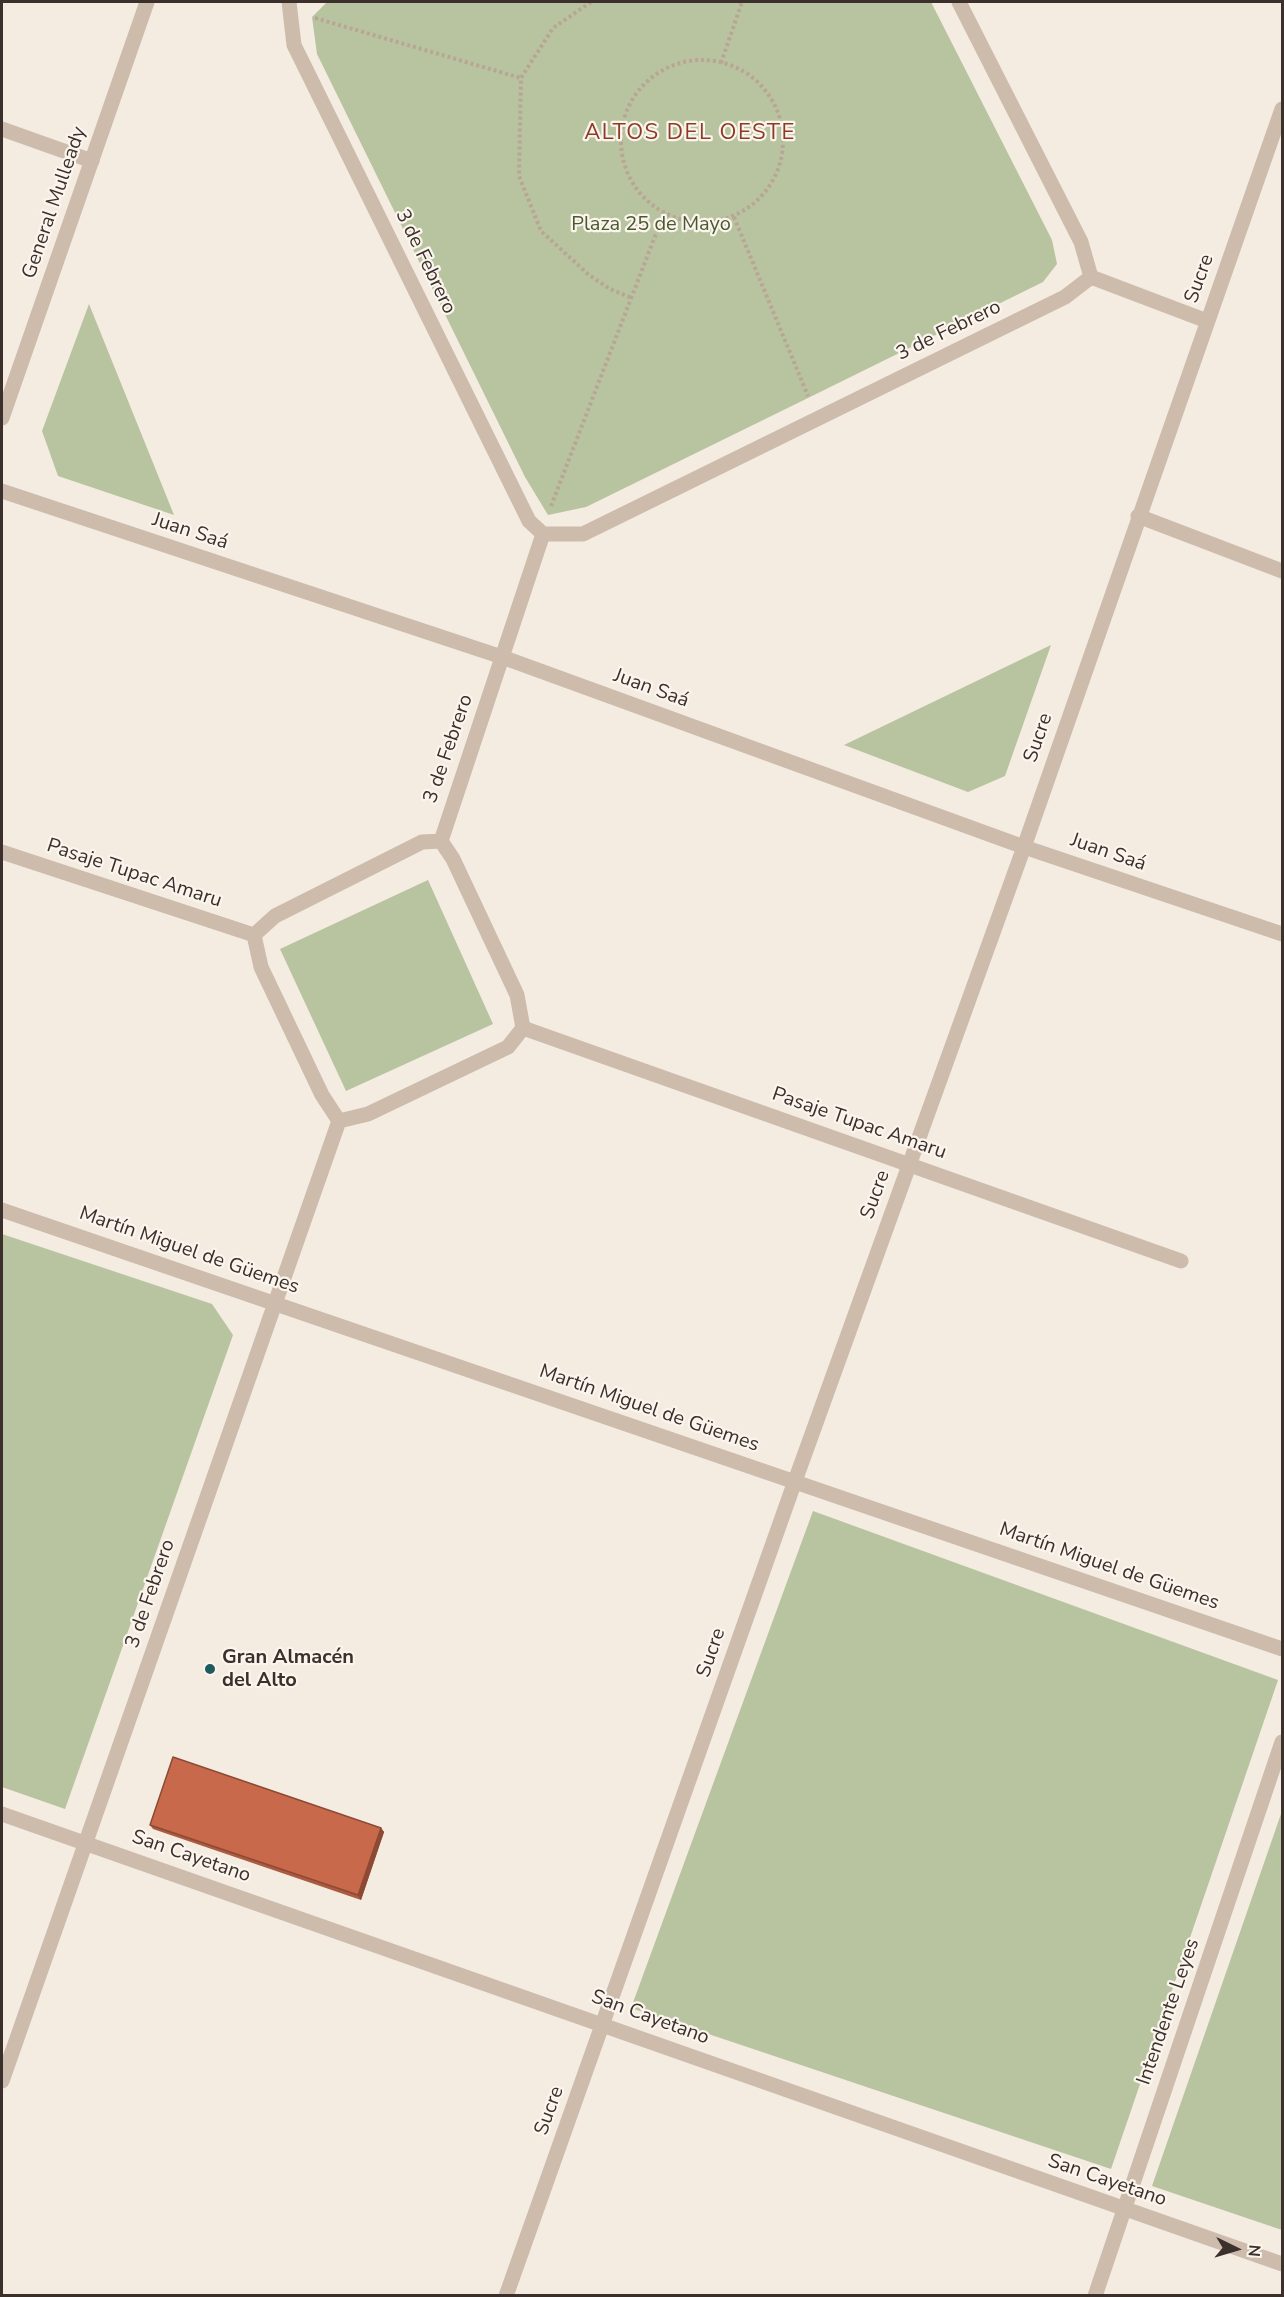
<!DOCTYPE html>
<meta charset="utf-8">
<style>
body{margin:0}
#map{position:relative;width:1284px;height:2297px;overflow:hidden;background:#f4ebe1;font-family:"Nunito Sans",sans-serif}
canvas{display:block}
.frame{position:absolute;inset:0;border:3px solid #3b302b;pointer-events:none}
.north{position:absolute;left:1206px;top:2219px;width:60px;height:60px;-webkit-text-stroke:4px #fbf5ee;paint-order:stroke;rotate:95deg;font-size:16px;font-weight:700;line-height:24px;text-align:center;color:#3b302b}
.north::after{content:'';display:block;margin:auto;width:21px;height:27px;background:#3b302b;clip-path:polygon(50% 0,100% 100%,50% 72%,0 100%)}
</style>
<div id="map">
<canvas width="1284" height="2297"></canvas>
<div class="frame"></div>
<div class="north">N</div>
</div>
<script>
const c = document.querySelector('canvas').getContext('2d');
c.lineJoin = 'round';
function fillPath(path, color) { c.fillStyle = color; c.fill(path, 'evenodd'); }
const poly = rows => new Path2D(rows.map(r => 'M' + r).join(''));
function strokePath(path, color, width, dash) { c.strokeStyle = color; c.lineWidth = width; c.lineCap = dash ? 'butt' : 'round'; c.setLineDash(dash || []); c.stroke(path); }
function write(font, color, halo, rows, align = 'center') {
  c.font = font + ' "Nunito Sans",sans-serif'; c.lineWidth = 4.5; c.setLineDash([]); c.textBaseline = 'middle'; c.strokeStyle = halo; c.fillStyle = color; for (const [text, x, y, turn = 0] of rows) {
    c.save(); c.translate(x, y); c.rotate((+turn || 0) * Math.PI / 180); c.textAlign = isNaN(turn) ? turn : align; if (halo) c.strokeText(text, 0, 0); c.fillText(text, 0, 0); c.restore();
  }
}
const green = poly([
 [327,2,931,2,1052,240,1057,264,1043,282,808,398,586,507,548,515,525,477,317,54,312,17],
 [89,304,174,515,58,476,42,431],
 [1051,645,1005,776,968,792,844,745],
 [428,880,493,1024,346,1091,280,949],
 [2,1234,212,1304,233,1335,65,1809,2,1787],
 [813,1511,1278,1680,1111,2169,631,2008],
 [1282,1811,1282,2230,1152,2186]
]);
const path = poly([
 [591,2,553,28,521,78,519,176,541,231,589,275,610,289,632,298],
 [315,18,521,78],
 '621 141a81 81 0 1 1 162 0a81 81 0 1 1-162 0Z',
 [721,63,742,2],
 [734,217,808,396],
 [551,506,664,213]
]);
const lane = poly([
 [2,129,92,161],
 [1138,516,1282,571],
 [2,852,254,935],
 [523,1028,1181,1261]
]);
const street = poly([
 [289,2,294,45,529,521,543,534,583,534,1065,297,1091,277,1081,242,959,2],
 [1091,277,1207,321],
 [2,418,147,2],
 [2,491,502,657,1024,847,1282,934],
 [441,841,543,534],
 [339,1121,322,1095,261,967,254,935,275,916,422,842,441,841],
 [339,1121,368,1114,508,1047,523,1028,517,995,453,859,441,841],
 [2,1210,1282,1649],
 [2,1814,1282,2264],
 [2,2081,339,1121],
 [506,2296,795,1481,1024,847,1282,109],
 [1095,2296,1282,1742]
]);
const wall = poly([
 [150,1825,381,1828,384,1832,361,1900,153,1829]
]);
const shadedWall = poly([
 [381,1828,384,1832,361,1900,358,1895]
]);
const building = poly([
 [173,1757,381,1828,358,1895,150,1825,173,1757]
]);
const markers = [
 [210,1669,6,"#1f5a5e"]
];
const streetNames = [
 ["General Mulleady",55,203,-71],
 ["3 de Febrero",425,262,64],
 ["Sucre",1200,279,-70],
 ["3 de Febrero",949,331,-26],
 ["Juan Saá",190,532,18],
 ["Juan Saá",651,689,20],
 ["Sucre",1039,738,-71],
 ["3 de Febrero",449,749,-71],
 ["Juan Saá",1108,853,19],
 ["Pasaje Tupac Amaru",134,874,18],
 ["Pasaje Tupac Amaru",859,1124,19],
 ["Sucre",876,1195,-70],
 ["Martín Miguel de Güemes",189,1251,19],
 ["Martín Miguel de Güemes",649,1409,19],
 ["Martín Miguel de Güemes",1109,1567,19],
 ["3 de Febrero",151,1594,-71],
 ["Sucre",712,1653,-71],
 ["San Cayetano",191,1857,19],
 ["Intendente Leyes",1169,2012,-71],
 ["San Cayetano",650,2018,20],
 ["Sucre",550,2111,-70],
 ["San Cayetano",1107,2181,19]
];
const parkNames = [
 ["Plaza 25 de Mayo",651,225]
];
const poiNames = [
 ["Gran Almacén",222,1658],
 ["del Alto",222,1681]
];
const quarterNames = [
 ["ALTOS DEL OESTE",690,134]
];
fillPath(green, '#b8c4a0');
strokePath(path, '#b9a596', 4, [3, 3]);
strokePath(lane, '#cdbbac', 15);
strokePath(street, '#cdbbac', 15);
fillPath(wall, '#ac5a40');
fillPath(shadedWall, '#8c4a34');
fillPath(building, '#c8694b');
strokePath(building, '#8c4a34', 1.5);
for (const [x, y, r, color] of markers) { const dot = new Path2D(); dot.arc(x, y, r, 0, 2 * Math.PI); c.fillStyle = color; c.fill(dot); strokePath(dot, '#fbf5ee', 2); }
write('20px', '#3b302b', '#fbf5ee', streetNames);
write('20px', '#4a5a2e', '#fbf5ee', parkNames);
write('bold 20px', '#3b302b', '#fbf5ee', poiNames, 'left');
c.letterSpacing = '1.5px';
write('22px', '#8c3b22', '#fbf5ee', quarterNames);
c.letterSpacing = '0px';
</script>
